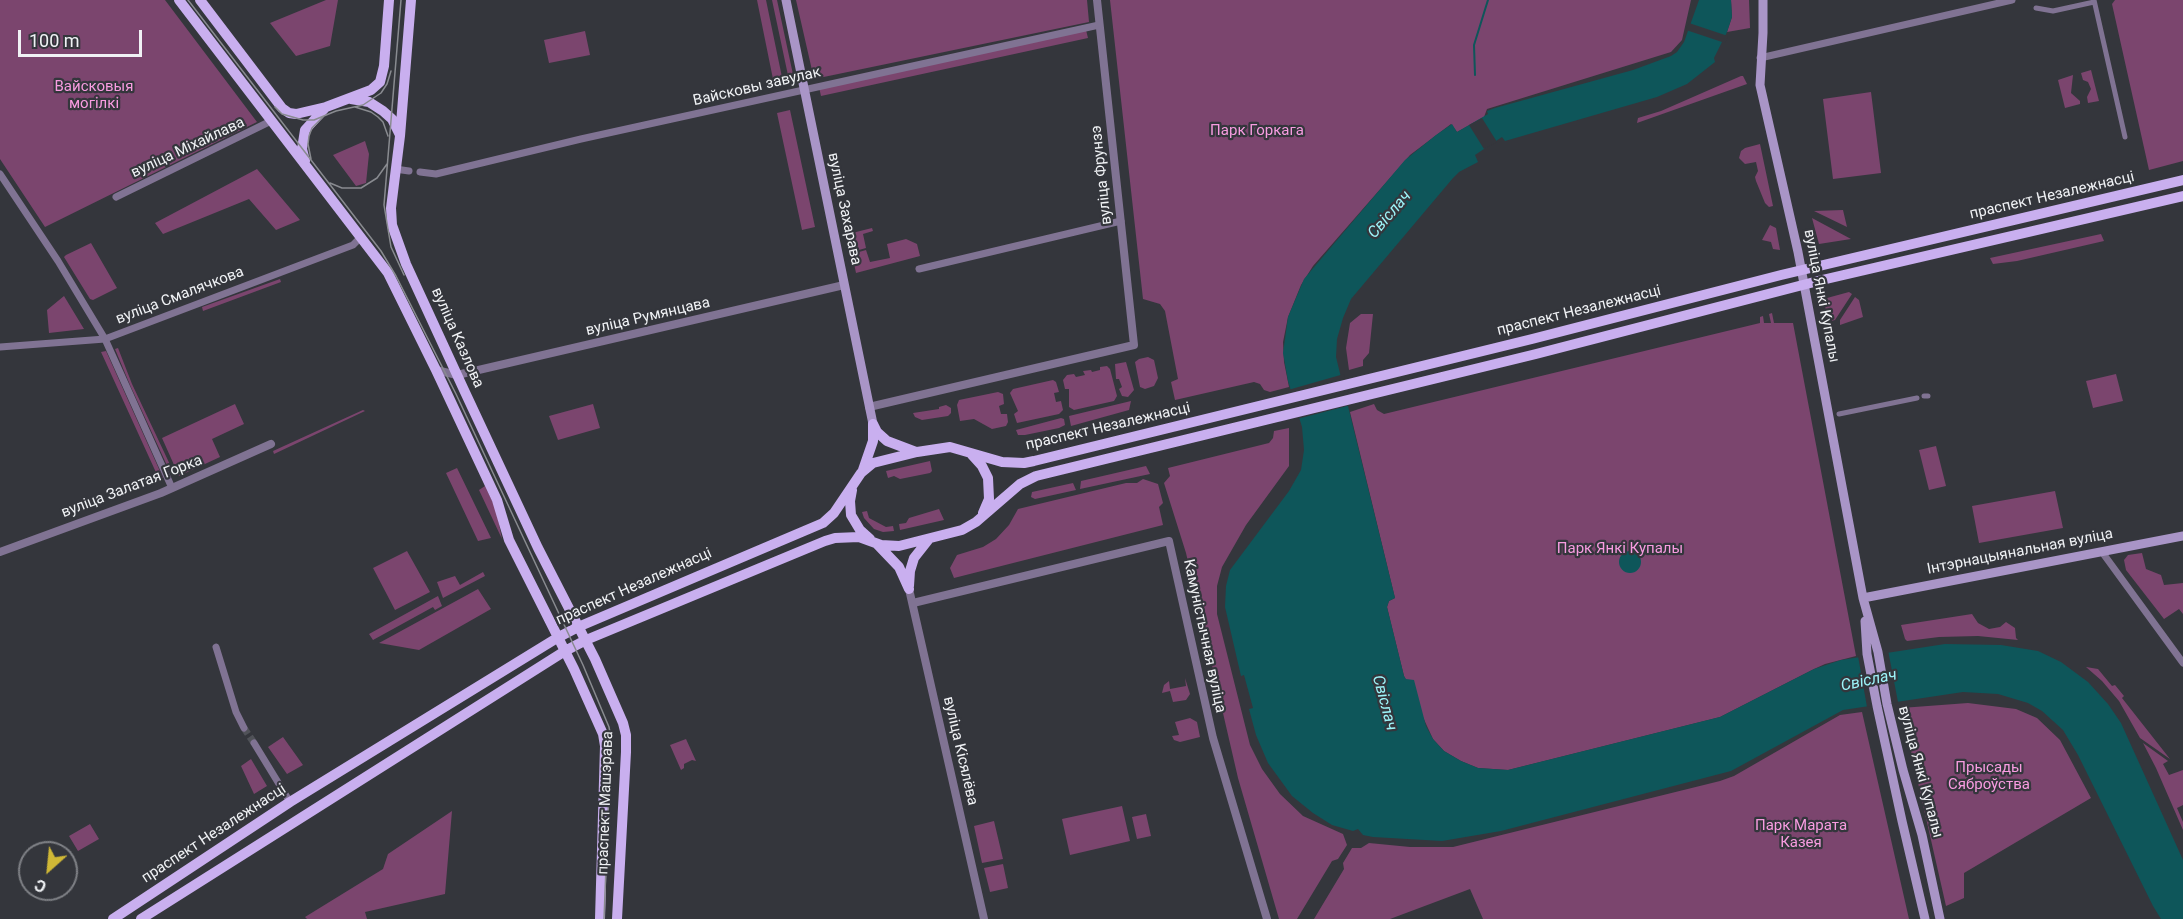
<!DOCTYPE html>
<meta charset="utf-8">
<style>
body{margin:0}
#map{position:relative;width:2183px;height:919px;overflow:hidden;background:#34363c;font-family:Roboto,sans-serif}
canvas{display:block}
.north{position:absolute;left:18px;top:841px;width:60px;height:60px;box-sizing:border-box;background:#34363c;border:2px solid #7f8186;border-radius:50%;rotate:207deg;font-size:16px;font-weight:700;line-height:24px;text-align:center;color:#f0f2f5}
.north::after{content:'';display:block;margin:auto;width:21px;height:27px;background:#d0b836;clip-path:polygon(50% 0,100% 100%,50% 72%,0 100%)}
.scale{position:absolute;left:18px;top:30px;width:124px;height:27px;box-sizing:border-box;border:3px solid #f0f2f5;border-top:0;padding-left:8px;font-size:18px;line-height:21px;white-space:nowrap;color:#f0f2f5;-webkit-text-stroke:4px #34363c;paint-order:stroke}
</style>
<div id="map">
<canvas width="2183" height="919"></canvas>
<div class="north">С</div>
<div class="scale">100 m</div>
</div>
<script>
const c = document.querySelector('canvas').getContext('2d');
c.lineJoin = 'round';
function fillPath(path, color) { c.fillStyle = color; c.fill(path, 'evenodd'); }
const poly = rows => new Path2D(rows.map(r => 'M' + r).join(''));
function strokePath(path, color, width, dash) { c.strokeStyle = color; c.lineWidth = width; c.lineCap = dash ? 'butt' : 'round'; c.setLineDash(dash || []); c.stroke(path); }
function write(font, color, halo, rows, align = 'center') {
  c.font = font + ' Roboto,sans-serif'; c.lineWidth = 4.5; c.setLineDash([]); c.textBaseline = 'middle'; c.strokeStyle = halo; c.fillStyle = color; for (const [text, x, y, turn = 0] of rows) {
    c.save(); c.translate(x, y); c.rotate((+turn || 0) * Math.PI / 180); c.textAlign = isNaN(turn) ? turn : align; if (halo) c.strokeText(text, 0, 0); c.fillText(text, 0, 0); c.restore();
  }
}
const green = poly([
 [0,0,165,0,257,122,45,227,0,159],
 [326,0,338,0,330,46,296,56,270,23],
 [757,0,766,0,783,82,774,84],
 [772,0,777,0,794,79,789,80],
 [796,0,1087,0,1089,22,814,79],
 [1110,0,1691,0,1682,40,1671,52,1487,109,1484,117,1457,132,1451,124,1410,155,1313,266,1301,285,1288,317,1283,342,1284,362,1289,387,1270,392,1264,390,1260,384,1254,382,1175,400,1171,382,1178,379,1165,311,1160,304,1143,299],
 [1731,0,1749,0,1750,28,1727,32,1732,17],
 [2115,0,2183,0,2183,161,2149,170,2112,4],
 [1086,30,1088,38,821,96,819,87],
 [585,31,590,55,549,63,544,40],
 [2091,70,2099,101,2088,103,2087,97,2091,89,2088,82,2083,80,2081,73],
 [2073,75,2071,93,2080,101,2080,104,2065,108,2058,80],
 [1741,76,1743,76,1747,84,1637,123,1638,118,1661,111],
 [1871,92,1881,173,1833,179,1823,99],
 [790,110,815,227,802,230,777,113],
 [365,141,369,154,366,183,356,186,333,155],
 [1760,144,1773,206,1769,207,1765,203,1756,181,1755,177,1758,171,1756,162,1745,164,1739,158,1741,151,1745,148],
 [257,169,300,220,276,230,249,199,163,234,155,223],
 [1843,210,1847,227,1814,211],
 [1812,218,1851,239,1819,244],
 [1770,225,1776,228,1780,250,1773,249,1771,242,1762,240],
 [872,228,873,231,863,234,866,248,852,252,848,234],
 [2101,234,2104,241,2017,261,1993,264,1990,258],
 [906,239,917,244,920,256,856,273,852,254,866,250,870,262,890,258,887,244],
 [91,243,117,288,93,300,90,299,64,257,66,255],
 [280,279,281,282,203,311,202,307],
 [1849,292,1852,294,1835,320,1827,322,1825,304,1827,298],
 [64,296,84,329,49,333,47,310],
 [1855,297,1859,300,1863,317,1840,325,1840,320],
 [1772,313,1774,323,1793,323,1856,656,1825,664,1814,669,1720,717,1508,770,1478,768,1461,761,1444,751,1433,739,1404,676,1387,607,1389,601,1395,598,1350,412,1374,404,1377,410,1384,414,1760,323,1760,317,1763,316,1764,323,1771,323,1769,314],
 [1361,314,1373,314,1369,353,1363,360,1363,366,1349,370,1346,348,1350,323],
 [118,348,132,384,173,471,170,472,130,385,115,349],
 [106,351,163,478,159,479,101,352],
 [1148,357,1154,360,1158,378,1154,386,1145,389,1140,387,1135,362,1139,359],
 [1126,362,1134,390,1128,397,1122,396,1119,389,1122,387,1119,379,1116,379,1115,364],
 [1107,366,1110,369,1117,396,1114,401,1074,410,1069,407,1069,389,1065,389,1063,380,1067,375,1074,374,1076,377,1085,375,1083,371,1091,370,1092,372,1100,370,1100,367],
 [2116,374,2123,401,2093,408,2086,381],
 [1053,380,1056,382,1059,392,1054,393,1056,402,1061,401,1063,410,1059,414,1017,423,1014,414,1018,411,1010,393,1013,389],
 [998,392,1003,394,1004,404,999,406,1001,414,1007,414,1008,422,1006,426,992,429,974,419,960,421,957,405,959,400],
 [1131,401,1129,410,1071,426,1069,416],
 [235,404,244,424,212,439,220,457,179,476,162,438],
 [593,404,600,428,558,440,549,416],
 [946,405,951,408,951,413,948,416,922,420,915,417,913,413,939,409,939,407],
 [363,410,365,411,274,454,273,451],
 [1061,418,1064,419,1065,425,1059,428,1025,435,1018,435,1016,430],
 [1289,428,1289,466,1246,525,1222,567,1217,586,1217,614,1250,745,1262,769,1280,794,1303,816,1343,834,1347,845,1338,859,1332,861,1297,919,1279,919,1238,778,1186,553,1164,483,1170,476,1168,468,1269,443,1273,438,1274,431],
 [1936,446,1946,486,1929,490,1919,450],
 [930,461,932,471,930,473,900,479,894,476,888,478,886,471],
 [1146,466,1150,474,1080,489,1081,481],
 [457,468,491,538,478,541,446,473],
 [1143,479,1158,484,1163,503,1159,507,1163,525,954,578,950,568,957,555,983,547,996,539,1009,525,1018,509,1126,483,1137,483],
 [1073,483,1076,490,1035,499,1031,497,1032,492],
 [485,486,496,509,502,539,479,490],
 [2055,491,2063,528,1979,543,1972,506],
 [939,509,944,520,900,530,899,524,906,523,909,518],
 [867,511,869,518,886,527,893,526,894,531,883,532,874,529,864,518,862,512],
 [407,551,430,592,395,610,373,568],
 [2142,553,2146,569,2161,575,2164,585,2183,583,2183,614,2179,609,2164,619,2126,570,2124,560,2128,555],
 [483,572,485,576,443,598,437,582,455,576,460,585],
 [478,589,491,609,419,650,379,643],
 [438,596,442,606,435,610,433,607,373,640,369,634],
 [1972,614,1978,623,1989,629,2000,627,2006,622,2015,628,2016,638,2018,640,1978,636,1939,637,1907,641,1905,639,1901,625],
 [2086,667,2098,669,2112,686,2115,685,2124,696,2122,698,2170,759,2140,738,2119,701,2102,681],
 [1185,678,1190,694,1186,700,1173,702,1170,691,1162,693,1164,685,1169,681,1170,689,1186,686],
 [1968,703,2016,709,2037,718,2060,740,2091,798,1964,873,1964,898,1946,906,1901,708],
 [1862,712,1909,919,1483,919,1470,889,1390,919,1314,919,1344,869,1343,863,1352,848,1361,848,1369,843,1410,847,1453,847,1720,781,1734,776,1840,715],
 [1190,718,1197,722,1200,737,1180,742,1174,740,1172,736,1179,735,1175,722],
 [283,737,303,765,287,774,268,747],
 [686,739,696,761,692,760,684,764,684,768,681,770,670,745],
 [2143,743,2168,761,2163,764,2169,775,2183,770,2183,805,2177,808,2183,822,2183,830,2156,768],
 [251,759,267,786,254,794,241,766],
 [1122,806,1130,841,1070,855,1062,819],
 [452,811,445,894,365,912,367,919,307,919,305,917,383,869,388,854],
 [1146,814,1151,836,1137,839,1132,817],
 [994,821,1003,859,982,863,974,826],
 [90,824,99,839,78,851,69,836],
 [1003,864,1008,888,990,892,984,868]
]);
const water = poly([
 [1699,0,1731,0,1732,17,1727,32,1714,58,1715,62,1687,84,1657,97,1505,141,1502,137,1475,155,1478,162,1459,172,1453,178,1351,299,1343,318,1337,339,1336,357,1395,598,1389,601,1387,607,1404,676,1406,679,1414,680,1426,726,1433,739,1444,751,1461,761,1478,768,1508,770,1720,717,1814,669,1841,660,1945,644,2001,645,2038,651,2061,662,2088,682,2108,704,2121,723,2183,860,2183,919,2161,919,2153,906,2078,755,2063,730,2042,711,2028,703,1998,694,1963,692,1843,710,1731,771,1501,831,1442,841,1373,837,1363,835,1358,829,1353,831,1332,825,1313,813,1292,796,1268,763,1256,735,1249,709,1253,708,1244,675,1241,676,1225,607,1226,586,1230,570,1289,491,1301,470,1304,450,1302,427,1288,381,1283,353,1288,317,1304,279,1405,160,1436,135,1452,124,1457,132,1488,114,1487,111,1495,108,1633,70,1671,56,1677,52,1684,42],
 '1619 562a11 11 0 1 1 22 0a11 11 0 1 1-22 0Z'
]);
const pier = poly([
 [1689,23,1728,36,1725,43,1686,30],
 [1482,118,1497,142,1484,149,1469,125],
 [1344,374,1351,405,1297,419,1288,390],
 [1888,650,1898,702,1867,707,1858,656]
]);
const stream = poly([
 [1475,75,1474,45,1488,0]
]);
const minorTunnel = poly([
 [244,728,254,743]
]);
const pedestrian = poly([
 [2094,0,2125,137],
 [2036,8,2053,11,2094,2],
 [1924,396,1928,396],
 [1839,414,1917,398]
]);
const minor = poly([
 [1760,58,2012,0],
 [395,169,409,171],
 [420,172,436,174,581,139,1099,25],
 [0,174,58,261,105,339,172,488],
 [116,197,271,121],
 [919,269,1121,221],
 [0,347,105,339,353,245,361,237],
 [2102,552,2183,663],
 [216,647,236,712,244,728],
 [254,743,290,802]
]);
const tertiary = poly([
 [436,370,457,375,844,285],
 [869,407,1134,345,1097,0],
 [0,552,161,493,271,444],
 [909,589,984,919],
 [913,603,1169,541,1213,738,1267,919]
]);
const secondary = poly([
 [786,0,873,424],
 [1763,0,1763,33,1760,85,1798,252,1863,598,1878,652,1887,704,1903,770,1922,835,1940,919],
 [1863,598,2183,536],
 [1865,621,1867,654,1877,706,1902,821,1925,919]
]);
const primary = poly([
 [179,0,388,273,436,370,497,500,509,540,574,669,603,734,605,746,600,919],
 [200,0,282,108,289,113,296,114,326,107,371,90,380,82,384,66,389,0],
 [411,0,400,136,391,208,392,225,406,264,464,390,538,548,595,659,623,723,626,735,626,752,617,919],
 [351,99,369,102,383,111,392,119,400,135],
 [305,161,302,149,305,130,326,107],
 [873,424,877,432,887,441,916,452],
 [972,455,982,466,988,478,989,499,983,513],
 [863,470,873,441,873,424],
 [852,490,850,501,851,515,860,530,870,539],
 [877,544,899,567,909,589],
 [909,586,910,571,914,558,929,539],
 [113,919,290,802,557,638,578,627,823,523,834,513,861,473,873,463,917,452,950,447,1002,462,1024,463,1034,461,1532,339,1781,275,2183,180],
 [141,919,565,651,586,640,825,541,835,538,859,537,881,545,899,546,962,530,976,522,1020,484,1036,476,1536,354,1822,280,2183,196]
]);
const tram = poly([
 [188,0,381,251,396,276,456,394,583,665,609,727,611,738,604,919],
 [401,0,384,205,391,247,404,275],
 [275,107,282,114,303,120,314,120,336,111,363,105,381,93,387,84,391,71],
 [355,107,371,112,378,117,383,122,388,136],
 [311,159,308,144,309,136,312,128,323,117],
 [330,183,342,188,361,188,377,178,387,164]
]);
const parkNames = [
 ["Вайсковыя",94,87],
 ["могілкі",94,104],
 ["Парк Горкага",1257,131],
 ["Парк Янкі Купалы",1620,549],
 ["Прысады",1989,768],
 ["Сяброўства",1989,785],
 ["Парк Марата",1801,826],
 ["Казея",1801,843]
];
const streetNames = [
 ["Вайсковы завулак",757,87,-13],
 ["вуліца Міхайлава",188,148,-25],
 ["вуліца Фрунзэ",1102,175,-96],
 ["праспект Незалежнасці",2052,196,-13],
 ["вуліца Захарава",844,209,78],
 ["вуліца Смалячкова",180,296,-21],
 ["вуліца Янкі Купалы",1821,296,79],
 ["праспект Незалежнасці",1579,311,-14],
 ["вуліца Румянцава",648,317,-13],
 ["вуліца Казлова",457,338,66],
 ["праспект Незалежнасці",1108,427,-13],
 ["вуліца Залатая Горка",132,487,-21],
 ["Інтэрнацыянальная вуліца",2020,552,-11],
 ["праспект Незалежнасці",634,587,-24],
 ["Камуністычная вуліца",1204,636,78],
 ["вуліца Кісялёва",960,751,77],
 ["вуліца Янкі Купалы",1920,772,75],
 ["праспект Машэрава",606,803,-88],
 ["праспект Незалежнасці",214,834,-33]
];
const waterNames = [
 ["Свіслач",1390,215,-49],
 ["Свіслач",1869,681,-12],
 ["Свіслач",1384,703,75]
];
fillPath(green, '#7b456e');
fillPath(water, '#0e565a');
fillPath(pier, '#34363c');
strokePath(stream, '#0e565a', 2);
strokePath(minorTunnel, '#505258', 7, [7, 3.5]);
strokePath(pedestrian, '#807393', 5);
strokePath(minor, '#807393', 7);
strokePath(tertiary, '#807393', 8);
strokePath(secondary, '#a995c7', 9);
strokePath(primary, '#c9afef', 10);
strokePath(tram, '#898b90', 1.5);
write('15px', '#f89ce1', '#34363c', parkNames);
write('15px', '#f0f2f5', '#34363c', streetNames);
write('italic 16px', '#9df4f9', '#34363c', waterNames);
</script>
